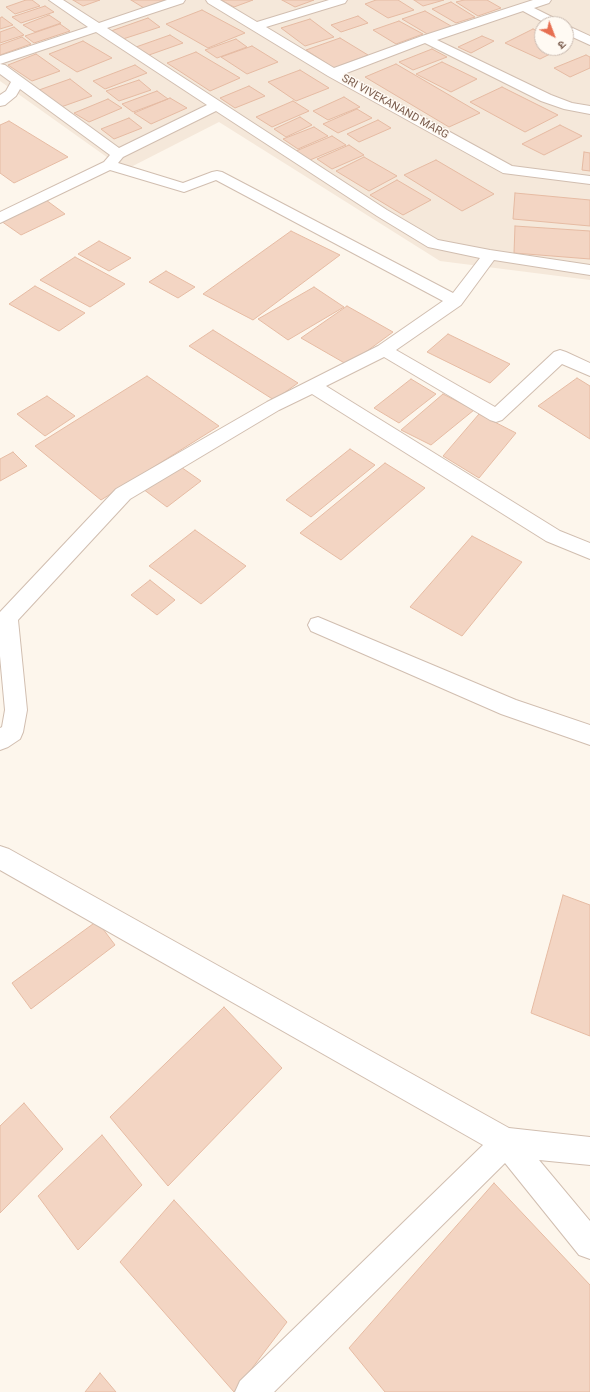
<!DOCTYPE html>
<meta charset="utf-8">
<style>
body{margin:0}
#map{position:relative;width:590px;height:1392px;overflow:hidden;background:#fdf6ec;font-family:Roboto,"Noto Sans Devanagari",sans-serif}
canvas{display:block}
.north{position:absolute;left:534px;top:16px;width:40px;height:40px;box-sizing:border-box;background:#fffaf3;border:1px solid #cabbb1;border-radius:50%;rotate:138deg;font-size:11px;font-weight:700;line-height:16px;text-align:center;color:#7a5c4d}
.north::after{content:'';display:block;margin:auto;width:14px;height:18px;background:#e76f51;clip-path:polygon(50% 0,100% 100%,50% 72%,0 100%)}
</style>
<div id="map">
<canvas width="590" height="1392"></canvas>
<div class="north">उ</div>
</div>
<script>
const c = document.querySelector('canvas').getContext('2d');
c.lineJoin = 'round';
function fillPath(path, color) { c.fillStyle = color; c.fill(path, 'evenodd'); }
const poly = rows => new Path2D(rows.map(r => 'M' + r).join(''));
function strokePath(path, color, width, dash) { c.strokeStyle = color; c.lineWidth = width; c.lineCap = dash ? 'butt' : 'round'; c.setLineDash(dash || []); c.stroke(path); }
function write(font, color, halo, rows, align = 'center') {
  c.font = font + ' Roboto,sans-serif'; c.lineWidth = 3; c.setLineDash([]); c.textBaseline = 'middle'; c.strokeStyle = halo; c.fillStyle = color; for (const [text, x, y, turn = 0] of rows) {
    c.save(); c.translate(x, y); c.rotate((+turn || 0) * Math.PI / 180); c.textAlign = isNaN(turn) ? turn : align; if (halo) c.strokeText(text, 0, 0); c.fillText(text, 0, 0); c.restore();
  }
}
const residential = poly([
 [0,0,590,0,590,280,440,261,219,122,125,170,0,81],
 [542,24,566,24,566,48,542,48]
]);
const building = poly([
 [26,0,32,0,40,6,15,14,6,7,26,0],
 [73,0,100,0,83,6,73,0],
 [131,0,165,0,144,8,131,0],
 [221,0,253,0,234,7,221,0],
 [282,0,314,0,295,7,282,0],
 [376,0,398,0,414,10,388,18,365,4,376,0],
 [414,0,444,0,423,6,414,0],
 [464,0,487,0,501,8,478,16,456,2,464,0],
 [451,2,475,17,456,23,432,9,451,2],
 [45,6,54,12,21,23,12,17,45,6],
 [202,10,245,33,208,48,166,24,202,10],
 [425,11,451,26,429,35,402,19,425,11],
 [49,15,61,23,35,32,23,25,49,15],
 [358,16,368,23,341,32,331,25,358,16],
 [2,17,13,25,0,29,0,18,2,17],
 [148,18,160,27,123,39,111,31,148,18],
 [310,19,334,37,305,46,281,28,310,19],
 [399,21,423,34,396,44,373,30,399,21],
 [60,24,70,31,34,43,25,36,60,24],
 [14,27,24,35,0,43,0,32,14,27],
 [533,29,542,33,542,48,562,48,540,59,505,43,533,29],
 [170,35,183,43,149,55,136,47,170,35],
 [482,36,494,41,471,53,458,47,482,36],
 [22,37,31,44,0,55,0,45,22,37],
 [340,38,368,55,334,68,306,50,340,38],
 [236,39,247,47,217,58,205,50,236,39],
 [83,41,112,58,77,72,49,54,83,41],
 [252,46,278,62,247,74,221,57,252,46],
 [432,49,447,57,413,70,399,62,432,49],
 [196,52,240,78,210,91,167,63,196,52],
 [36,54,60,71,32,81,8,65,36,54],
 [586,55,590,57,590,68,570,77,554,68,586,55],
 [442,62,477,79,451,92,416,74,442,62],
 [396,64,480,113,449,127,365,77,396,64],
 [135,65,147,73,105,89,93,81,135,65],
 [300,70,329,88,296,101,268,82,300,70],
 [70,79,92,96,61,107,39,90,70,79],
 [139,80,151,90,119,101,106,91,139,80],
 [249,86,265,96,235,108,220,98,249,86],
 [502,87,558,115,525,132,470,102,502,87],
 [157,91,168,99,133,112,122,104,157,91],
 [344,97,360,107,328,120,313,111,344,97],
 [170,98,187,108,151,124,134,113,170,98],
 [108,99,122,108,89,122,74,113,108,99],
 [293,101,309,111,272,127,256,117,293,101],
 [357,109,372,118,338,133,323,124,357,109],
 [300,117,312,125,286,137,274,129,300,117],
 [129,118,142,128,114,139,101,129,129,118],
 [378,120,391,128,359,142,347,134,378,120],
 [9,121,68,157,14,183,0,173,0,125,9,121],
 [560,125,582,136,544,155,522,144,560,125],
 [314,127,328,136,298,149,283,139,314,127],
 [332,136,346,145,310,160,296,151,332,136],
 [349,145,364,155,332,169,317,159,349,145],
 [584,152,590,153,590,171,582,170,584,152],
 [364,157,397,176,369,191,336,171,364,157],
 [436,160,494,194,462,211,404,175,436,160],
 [397,180,431,200,403,215,370,195,397,180],
 [515,193,590,200,590,226,513,219,515,193],
 [46,200,65,214,21,235,1,221,46,200],
 [515,226,590,231,590,259,514,253,515,226],
 [291,231,340,255,253,320,203,294,291,231],
 [99,241,131,258,109,271,78,254,99,241],
 [75,257,125,284,90,307,40,280,75,257],
 [166,271,195,287,178,298,149,282,166,271],
 [35,286,85,313,59,331,9,304,35,286],
 [314,287,344,307,288,340,258,319,314,287],
 [347,306,393,332,348,365,301,338,347,306],
 [213,330,298,383,274,400,189,346,213,330],
 [448,334,510,364,490,383,427,352,448,334],
 [147,376,219,426,101,500,35,446,147,376],
 [577,378,590,386,590,439,538,406,577,378],
 [411,379,436,394,399,423,374,408,411,379],
 [443,394,474,410,431,445,401,430,443,394],
 [47,396,75,416,45,436,17,414,47,396],
 [479,414,516,433,479,478,443,456,479,414],
 [350,449,375,465,311,517,286,500,350,449],
 [13,452,27,466,0,481,0,459,13,452],
 [385,463,425,488,341,560,300,533,385,463],
 [178,465,201,481,167,507,143,489,178,465],
 [195,530,246,566,201,604,149,566,195,530],
 [472,536,522,562,462,636,410,607,472,536],
 [150,580,175,600,157,615,131,595,150,580],
 [563,895,590,905,590,1036,531,1013,563,895],
 [97,921,115,945,31,1009,12,983,97,921],
 [224,1007,282,1068,168,1186,110,1117,224,1007],
 [24,1103,63,1149,0,1213,0,1126,24,1103],
 [102,1135,142,1185,78,1250,38,1196,102,1135],
 [494,1183,590,1285,590,1392,385,1392,349,1348,494,1183],
 [174,1200,287,1322,234,1392,120,1262,174,1200],
 [100,1373,116,1392,85,1392,100,1373]
]);
const minor = poly([
 [49,0,63,0,99,23,167,0,185,0,183,3,107,28,387,210,438,240,490,250,590,265,590,275,494,260,461,305,396,350,495,407,554,352,560,350,566,352,590,363,590,376,562,364,502,420,496,422,490,420,384,357,326,386,560,531,590,543,590,559,546,541,312,394,279,410,130,499,18,620,27,710,23,732,20,739,8,747,0,750,0,728,2,727,5,710,0,656,0,612,116,489,267,402,378,346,443,301,216,180,184,192,110,170,0,223,0,212,104,162,110,155,20,89,16,96,5,105,0,106,0,95,6,91,11,82,0,74,0,64,5,65,119,148,207,105,96,32,0,64,0,56,88,27,49,0],
 [216,111,377,216,428,247,480,258,453,293,222,172,217,171,212,172,183,183,118,163,123,157,216,111],
 [206,0,220,0,257,22,329,0,347,0,345,3,266,27,334,68,422,36,533,0,551,0,549,3,534,8,560,21,562,24,547,24,523,11,437,40,551,95,572,103,590,106,590,114,564,109,541,101,425,43,344,74,512,166,590,176,590,184,503,173,328,76,208,3,206,0],
 [566,25,590,36,590,45,566,34,566,25],
 [318,617,516,700,590,725,590,745,501,714,311,631,308,625,311,619,318,617],
 [0,846,9,849,509,1128,590,1137,590,1165,539,1160,590,1221,590,1259,579,1255,505,1163,274,1392,235,1392,240,1381,483,1145,0,870,0,846]
]);
const farStreetnames = [
 ["SRI VIVEKANAND MARG",395,107,29]
];
fillPath(residential, '#f5e8da');
fillPath(building, '#f3d5c3');
strokePath(building, '#e6bba3', 1);
strokePath(minor, '#d1beb0', 2);
fillPath(minor, '#fff');
write('11px', '#7a5c4d', '#fffaf3', farStreetnames);
</script>
